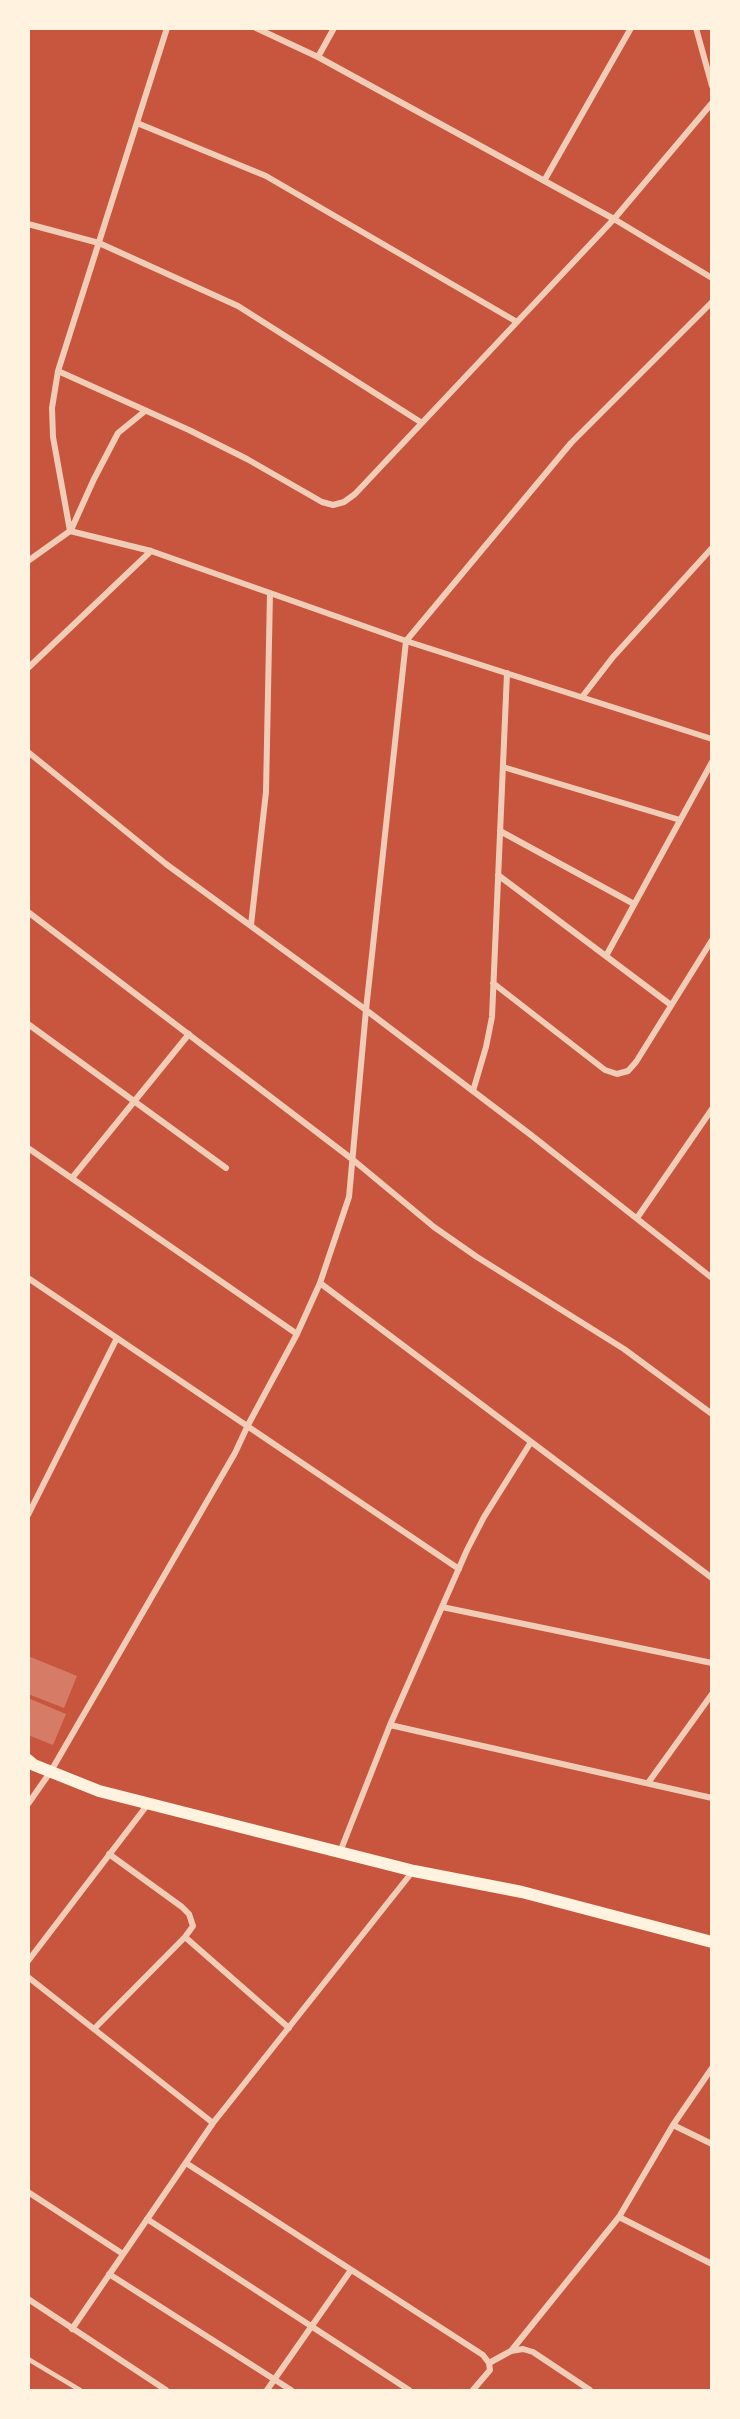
<!DOCTYPE html>
<style>
body{margin:0}
#map{position:relative;width:740px;height:2419px;overflow:hidden;background:#c8553d;font-family:Commissioner,sans-serif}
canvas{display:block}
.frame{position:absolute;inset:0;border:30px solid #fff3e0;pointer-events:none}
</style>
<div id="map">
<canvas width="740" height="2419"></canvas>
<div class="frame"></div>
</div>
<script>
const c = document.querySelector('canvas').getContext('2d');
c.lineJoin = 'round';
function fillPath(path, color) { c.fillStyle = color; c.fill(path, 'evenodd'); }
const poly = rows => new Path2D(rows.map(r => 'M' + r).join(''));
function strokePath(path, color, width, dash) { c.strokeStyle = color; c.lineWidth = width; c.lineCap = dash ? 'butt' : 'round'; c.setLineDash(dash || []); c.stroke(path); }
const building = poly([
 [28,1656,77,1676,64,1708,28,1694],
 [28,1698,66,1714,53,1745,28,1735]
]);
const service = poly([
 [28,2359,80,2390]
]);
const minor = poly([
 [256,28,318,57],
 [334,28,318,57,614,219,712,278],
 [696,28,712,86],
 [137,123,266,176,517,322],
 [544,181,631,28],
 [28,224,99,243,238,306,422,423],
 [712,302,571,443,406,641,712,739],
 [58,371,189,430,247,459,322,502,333,505,344,502,355,494,614,219,712,103],
 [71,530,94,479,118,433,145,411],
 [70,531,53,437,52,408,58,371,167,28],
 [28,561,70,531,151,551,406,641,366,1010,531,1135,712,1278],
 [28,668,151,551],
 [582,697,613,657,712,548],
 [28,752,166,864,366,1010,349,1197,320,1283,297,1334,248,1425,235,1453,51,1771,28,1804],
 [503,767,680,820],
 [500,831,634,904],
 [498,875,671,1005],
 [28,912,352,1159,434,1227,477,1257,624,1349,712,1414],
 [251,925,266,792,270,593],
 [606,956,712,762],
 [493,983,605,1070,617,1074,628,1071,636,1062,712,940],
 [28,1024,226,1168],
 [473,1091,486,1047,492,1017,507,673],
 [28,1148,297,1334],
 [72,1178,189,1034],
 [637,1218,712,1109],
 [28,1278,459,1569],
 [320,1283,712,1578],
 [28,1515,117,1338],
 [442,1607,712,1663],
 [390,1725,712,1798],
 [648,1783,712,1694],
 [340,1852,390,1725,467,1550,484,1517,531,1442],
 [185,1937,289,2028],
 [28,1961,148,1804],
 [28,1977,213,2123],
 [94,2029,185,1937,193,1926,189,1914,182,1907,109,1854],
 [673,2125,712,2144],
 [186,2163,483,2355,489,2363,490,2370,473,2390],
 [28,2192,123,2254],
 [619,2217,712,2264],
 [147,2219,409,2390],
 [109,2274,291,2390],
 [28,2299,166,2390],
 [72,2329,213,2123,413,1871],
 [511,2351,619,2217,673,2125,712,2068],
 [489,2363,511,2351,523,2349,533,2352,590,2390],
 [267,2390,351,2270]
]);
const secondary = poly([
 [28,1760,34,1765,99,1791,414,1871,522,1892,712,1942]
]);
fillPath(building, '#d67c66');
strokePath(service, '#f1ccb7', 4.5);
strokePath(minor, '#f1ccb7', 6);
strokePath(secondary, '#fff3e0', 12);
</script>
